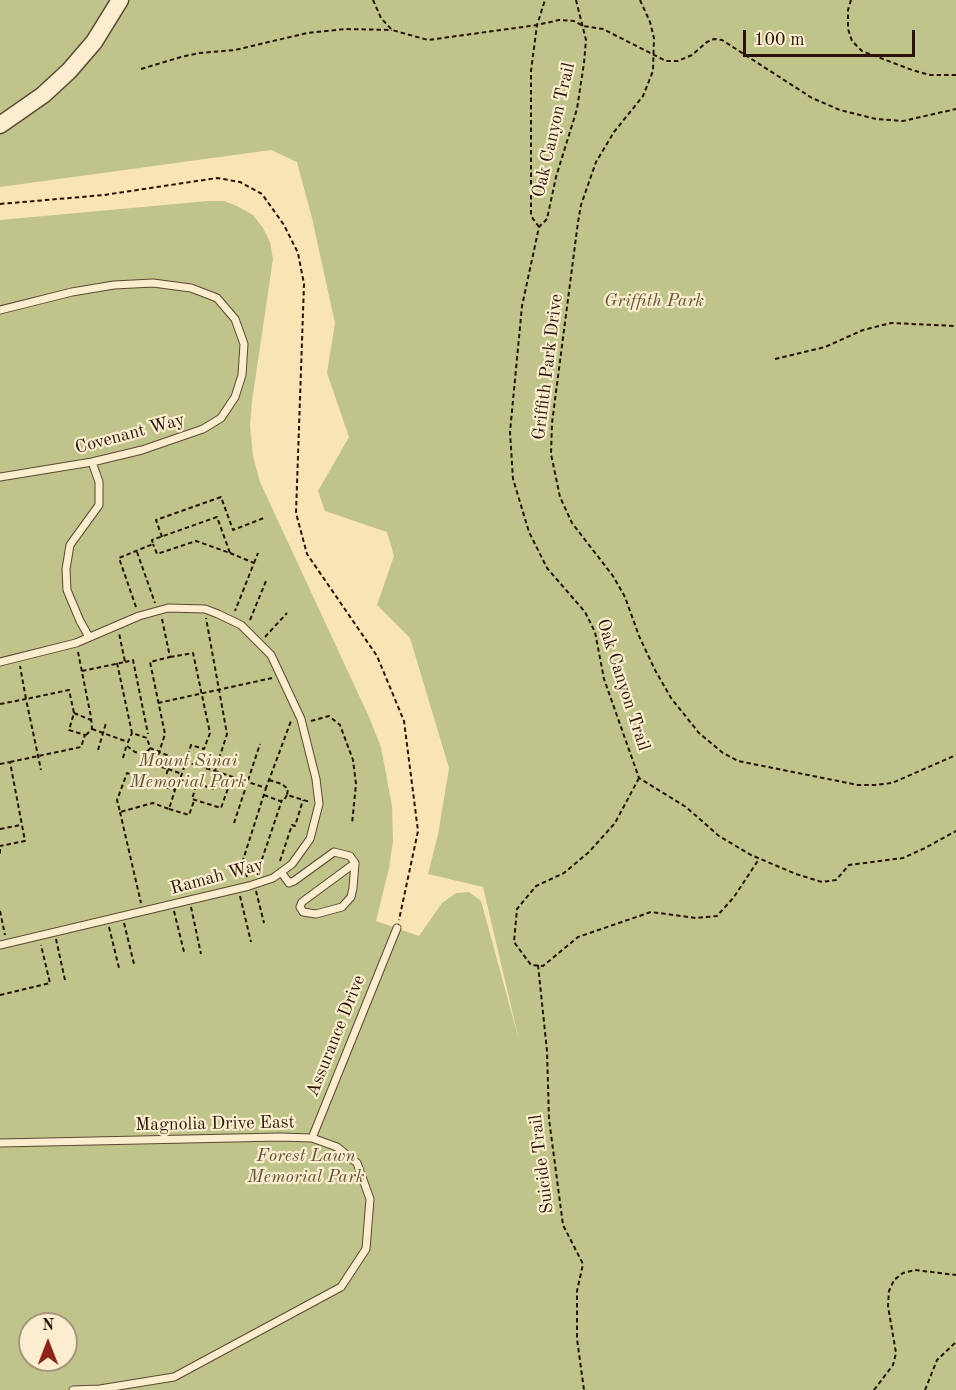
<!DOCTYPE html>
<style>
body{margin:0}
#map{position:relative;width:956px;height:1390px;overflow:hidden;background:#f9e4b3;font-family:"Old Standard TT",serif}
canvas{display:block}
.north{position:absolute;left:18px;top:1312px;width:60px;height:60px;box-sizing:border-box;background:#fbedce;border:2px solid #a7957f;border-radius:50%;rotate:0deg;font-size:16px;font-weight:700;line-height:24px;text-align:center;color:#291208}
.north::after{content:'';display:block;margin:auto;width:21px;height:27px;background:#8f2418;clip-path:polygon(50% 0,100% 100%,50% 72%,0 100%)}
.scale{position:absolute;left:743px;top:30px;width:172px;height:27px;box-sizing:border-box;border:3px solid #291208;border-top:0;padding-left:8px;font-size:18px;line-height:21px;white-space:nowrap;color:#291208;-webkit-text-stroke:4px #fbedce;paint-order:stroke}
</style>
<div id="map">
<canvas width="956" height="1390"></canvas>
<div class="north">N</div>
<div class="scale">100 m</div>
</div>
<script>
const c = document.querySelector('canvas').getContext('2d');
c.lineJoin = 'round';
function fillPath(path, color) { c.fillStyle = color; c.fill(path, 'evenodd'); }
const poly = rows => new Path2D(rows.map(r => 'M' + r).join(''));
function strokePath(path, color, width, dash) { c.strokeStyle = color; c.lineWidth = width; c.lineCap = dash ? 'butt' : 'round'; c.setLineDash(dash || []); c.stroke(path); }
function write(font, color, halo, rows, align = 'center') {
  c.font = font + ' "Old Standard TT",serif'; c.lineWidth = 4.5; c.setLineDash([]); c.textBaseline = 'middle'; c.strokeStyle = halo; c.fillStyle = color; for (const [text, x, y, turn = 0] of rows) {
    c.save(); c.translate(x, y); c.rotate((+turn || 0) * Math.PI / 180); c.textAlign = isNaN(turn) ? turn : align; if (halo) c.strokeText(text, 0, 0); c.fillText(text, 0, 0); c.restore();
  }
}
const green = poly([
 [0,0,956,0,956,1390,0,1390,0,220,208,201,224,201,237,206,253,215,263,228,270,242,273,259,252,401,250,426,253,456,260,482,369,717,381,747,392,806,393,841,389,868,376,921,419,936,442,903,456,893,469,892,481,901,519,1040,483,887,428,874,438,835,449,768,410,638,377,605,394,556,387,532,325,511,318,491,349,437,327,373,335,323,312,218,297,162,271,150,0,187],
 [30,1324,66,1324,66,1360,30,1360]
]);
const path = poly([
 [373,0,381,18,392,30,428,40,537,25,559,20,574,21,583,26,603,29,666,61,678,61,692,55,707,42,714,39,722,40,812,98,840,110,876,119,903,121,956,109],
 [576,0,586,40,584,63,577,109,556,177,547,219,539,227,522,306,510,432,513,479,529,532,547,568,585,612,595,632,604,679,639,778,686,807,719,836,751,855,796,874,822,882,836,880,849,865,903,858,925,848,956,831],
 [640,0,650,22,654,38,653,71,643,96,614,132,596,162,581,205,578,222,552,423,551,454,560,497,572,523,613,576,625,597,639,636,655,670,671,698,699,733,723,753,738,761,858,785,875,785,892,783,956,755],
 [851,0,848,10,848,29,852,41,862,51,912,70,930,75,956,75],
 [141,69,181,57,199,53,235,50,307,33,345,29,392,30],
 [0,204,104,195,217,178,240,182,262,194,284,225,298,253,304,284,296,513,307,554,377,656,404,721,418,831,399,920],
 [539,227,531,216,531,71,537,25,545,0],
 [775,359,825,347,863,330,891,323,956,326],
 [162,537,156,520,221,497,233,530,264,518],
 [137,552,155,603],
 [230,553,254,563,235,611],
 [254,563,258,553],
 [136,607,119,558,153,544,152,540,217,517,230,553,196,541,157,554,153,544],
 [162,619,170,657,150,662,165,734,155,765,168,769,163,786,127,773,117,800,120,812,153,803,169,809,175,790,163,786],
 [250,620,266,581],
 [265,637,287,613],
 [78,652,91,717,92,729,86,735],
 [170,657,193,653,210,733,204,749,191,745,182,774],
 [125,662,133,660,148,734],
 [117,663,132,733,147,738,150,748,176,759,215,771,227,734,206,618],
 [82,671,125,662,119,633],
 [158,703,272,678],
 [0,704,26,699,41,770],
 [74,713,91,720],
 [311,721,329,716,340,725,353,760,356,784,352,824],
 [92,729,128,742,132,733],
 [127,746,135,752,143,754,150,749],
 [98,750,106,723],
 [123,758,126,747],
 [10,762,81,747,85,735,69,730,74,713,69,690,26,699,20,666],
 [0,764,10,762,25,841,0,846],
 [168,769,182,774,175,790],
 [215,771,266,788,291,721],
 [218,772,213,789,197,783,192,799,221,808,232,777],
 [639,778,615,823,589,852,564,873,536,886,517,909,514,942,531,965,543,966,578,937,651,912,696,918,717,916,734,897,759,859],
 [269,780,282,784,288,789,287,795,310,802],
 [264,795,280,801,284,800,287,795],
 [169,809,189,815,194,801],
 [120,812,141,903],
 [234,823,260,744],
 [0,829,21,825],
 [0,849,0,854],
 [280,861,292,825,295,826,303,800],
 [257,874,282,800],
 [247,877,243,860,266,788],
 [256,891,264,923],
 [240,896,251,942],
 [191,907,201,954],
 [0,911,5,935],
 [174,911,184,952],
 [124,923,134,964],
 [109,927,119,968],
 [56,939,65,980],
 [538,965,547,1051,549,1119,563,1225,583,1264,577,1291,577,1339,584,1390],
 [0,995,50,983,41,945],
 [874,1390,893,1365,896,1353,888,1306,889,1291,894,1280,903,1273,915,1270,956,1275],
 [925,1390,937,1360,956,1342]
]);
const service = poly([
 [0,310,72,292,114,285,153,283,191,288,217,298,235,319,244,344,242,375,235,397,221,418,203,429,142,450,92,462,0,477],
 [89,637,80,621,67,590,66,569,70,545,99,505,99,482,92,462],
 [0,662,76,643,139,616,168,608,205,609,218,614,241,625,271,655,301,719,316,779,319,804,310,839,292,864,273,878,249,886,0,945],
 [281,872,289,883,294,881,334,852,350,856,355,863,353,888,351,897,342,907,316,914,303,912,300,907,302,902,355,863],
 [312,1138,397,928],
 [0,1143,280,1137,312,1138,337,1147,357,1163,370,1199,366,1249,341,1287,174,1377,100,1389,73,1390]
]);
const tertiary = poly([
 [0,125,43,95,69,71,94,42,120,0]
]);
const streetNames = [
 ["Oak Canyon Trail",554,130,-77],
 ["Griffith Park Drive",548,367,-83],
 ["Covenant Way",130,434,-15],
 ["Oak Canyon Trail",623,685,72],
 ["Ramah Way",217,877,-15],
 ["Assurance Drive",336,1036,-68],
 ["Magnolia Drive East",215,1124,-1],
 ["Suicide Trail",542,1164,-97]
];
const parkNames = [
 ["Griffith Park",654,301],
 ["Mount Sinai",188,761],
 ["Memorial Park",188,782],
 ["Forest Lawn",306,1156],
 ["Memorial Park",306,1177]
];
fillPath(green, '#bfc48b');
strokePath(service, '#5d4633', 9);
strokePath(tertiary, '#5d4633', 19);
strokePath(path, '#291208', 2, [4.5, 3]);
strokePath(service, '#fbedce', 7);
strokePath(tertiary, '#fbedce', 16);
write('18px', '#291208', '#fbedce', streetNames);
write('italic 18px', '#5e5036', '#fbedce', parkNames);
</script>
